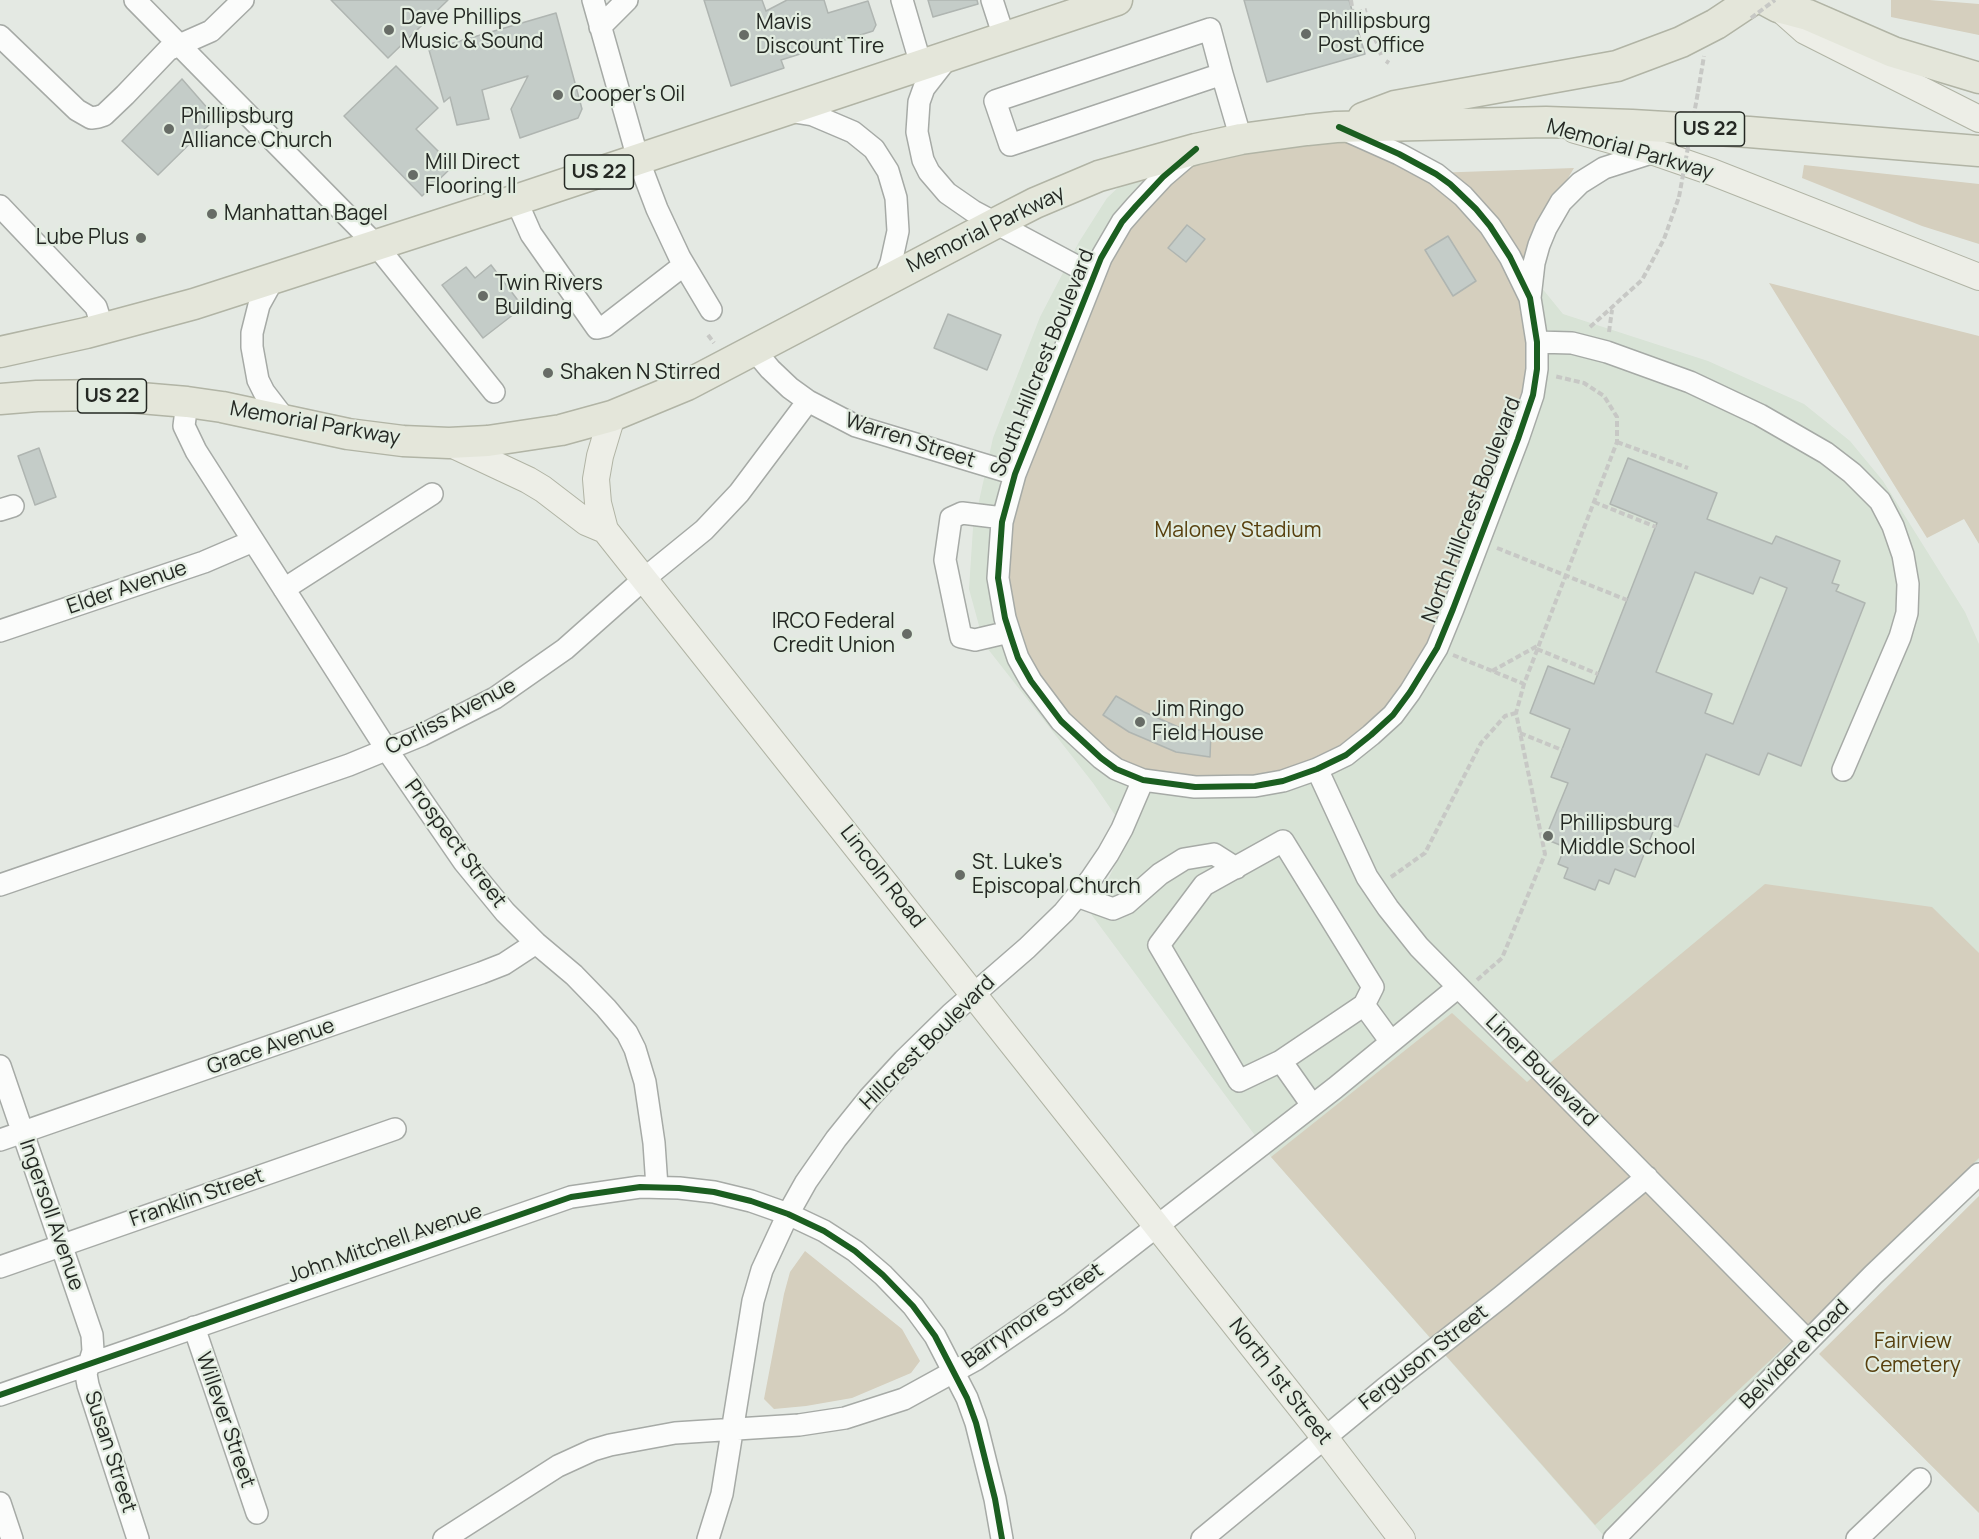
<!DOCTYPE html>
<style>
body{margin:0}
canvas{display:block;background:#e4e9e3}
</style>
<canvas width="1979" height="1539"></canvas>
<script>
const c = document.querySelector('canvas').getContext('2d');
c.lineJoin = 'round';
function fillPath(path, color) { c.fillStyle = color; c.fill(path, 'evenodd'); }
const poly = rows => new Path2D(rows.map(r => 'M' + r).join(''));
function strokePath(path, color, width, dash) { c.strokeStyle = color; c.lineWidth = width; c.lineCap = dash ? 'butt' : 'round'; c.setLineDash(dash || []); c.stroke(path); }
function write(font, color, halo, rows, align = 'center') {
  c.font = font + ' Manrope,sans-serif'; c.lineWidth = 4.5; c.setLineDash([]); c.textBaseline = 'middle'; c.strokeStyle = halo; c.fillStyle = color; for (const [text, x, y, turn = 0] of rows) {
    c.save(); c.translate(x, y); c.rotate((+turn || 0) * Math.PI / 180); c.textAlign = isNaN(turn) ? turn : align; if (halo) c.strokeText(text, 0, 0); c.fillText(text, 0, 0); c.restore();
  }
}
const built = poly([
 [1222,156,1541,287,1563,314,1708,361,1804,404,1850,441,1883,481,1965,612,1979,644,1979,1160,1603,1535,1271,1157,1091,914,1119,857,1115,815,1093,783,984,644,969,589,973,528,993,438,1040,317,1079,242,1107,198,1124,182]
]);
const green = poly([
 [1891,0,1929,0,1979,4,1979,35,1891,17],
 [1336,127,1433,173,1574,168,1545,217,1523,284,1537,369,1478,541,1393,715,1283,781,1143,780,1079,740,1005,618,1015,474,1101,258,1196,149],
 [1804,165,1979,184,1979,244,1922,226,1802,178],
 [1769,283,1979,336,1979,544,1964,519,1927,538],
 [1765,884,1932,907,1979,953,1979,1158,1796,1336,1595,1525,1271,1157,1452,1013,1527,1082],
 [1979,1196,1979,1513,1819,1354],
 [805,1251,902,1329,920,1361,911,1373,852,1398,806,1406,774,1409,764,1399,784,1294,790,1272]
]);
const building = poly([
 [331,0,448,0,388,58,331,0],
 [704,0,762,0,766,11,787,0,824,0,828,13,868,1,876,25,873,31,781,60,784,68,731,86,704,0],
 [928,0,977,0,978,4,933,17,928,0],
 [1244,0,1349,0,1365,54,1267,82,1244,0],
 [556,13,582,109,578,118,520,138,511,109,528,76,482,90,489,119,457,125,450,97,444,102,429,50,556,13],
 [396,66,438,108,416,129,453,166,422,196,344,116,396,66],
 [182,79,216,118,158,175,122,141,182,79],
 [1187,225,1205,239,1186,262,1168,248,1187,225],
 [1448,236,1476,281,1453,296,1425,250,1448,236],
 [491,265,523,307,483,338,442,285,466,267,475,278,491,265],
 [948,314,1001,335,987,370,934,348,948,314],
 [39,448,56,497,35,505,18,456,39,448],
 [1628,458,1717,493,1707,519,1772,544,1776,536,1840,561,1832,583,1839,585,1836,591,1865,603,1801,766,1768,753,1759,775,1706,754,1678,827,1658,819,1635,877,1615,869,1609,884,1599,880,1595,890,1564,878,1568,868,1558,864,1565,847,1545,839,1568,783,1551,777,1570,729,1530,713,1548,666,1594,684,1657,523,1610,504,1628,458],
 [1695,572,1753,594,1760,577,1787,588,1733,724,1705,713,1712,694,1656,672,1695,572],
 [1116,696,1144,712,1183,729,1211,731,1210,757,1176,752,1129,732,1103,715,1116,696]
]);
const path = poly([
 [1351,0,1353,14,1367,10],
 [1375,39,1377,43],
 [1380,52,1381,55],
 [1386,61,1389,63],
 [1698,92,1704,56],
 [1590,327,1642,280,1664,239,1679,197],
 [1609,332,1612,310],
 [708,335,714,343],
 [1617,442,1688,468],
 [1594,502,1656,527],
 [1497,548,1627,600],
 [1537,649,1598,674],
 [1453,655,1524,684,1617,442,1617,417,1604,396,1584,383,1554,376],
 [1492,671,1539,645],
 [1520,733,1562,750],
 [1391,877,1425,853,1481,743,1505,716,1516,713],
 [1477,980,1502,958,1545,854,1516,713,1524,684]
]);
const minor = poly([
 [135,0,376,245,494,392],
 [593,0,638,159,657,209,680,258,711,310],
 [902,0,921,65],
 [992,0,1004,37],
 [600,27,627,0],
 [1210,29,1222,74,1010,145,995,101,1210,29],
 [0,36,77,110,91,118,98,117,104,115,125,95,168,50,211,31,243,0],
 [949,56,924,88,919,102,917,132,923,160,929,172,947,193,973,211,1093,275],
 [1222,74,1241,139],
 [788,111,813,115,853,132,874,149,888,171,896,198,898,231,891,263,883,282],
 [1191,153,1163,177,1136,206,1122,222,1101,258,1015,474,1002,522,998,578,1005,618,1011,637,1018,658,1031,681,1061,721,1101,758,1116,769,1143,780,1195,787,1255,786,1283,781,1317,769,1346,755,1371,735,1393,715,1410,692,1437,648,1453,609,1518,439,1533,395,1537,369,1537,342,1530,298,1510,257,1490,226,1463,196,1436,174,1399,154,1343,129],
 [516,200,531,234,597,328,605,326,684,265],
 [0,206,96,307,103,329],
 [274,278,259,305,252,333,252,347,258,380,264,392,287,422],
 [1530,298,1534,263,1539,245,1546,228,1561,202,1580,183,1604,168,1654,152],
 [1537,342,1572,343,1607,352,1690,382,1760,415,1826,453,1852,473,1880,501,1893,526,1903,555,1908,584,1907,613,1900,637,1843,770],
 [755,351,770,369,790,388,808,401,856,426,1015,474],
 [187,402,184,426,196,451,387,750,464,862,505,912,536,943,574,975,606,1008,627,1033,635,1049,645,1082,654,1143,657,1187],
 [0,510,13,506],
 [1003,518,962,513,951,518,945,560,961,637,975,640,1009,632],
 [284,589,432,494],
 [0,631,204,562,253,541],
 [1317,769,1367,877,1388,908,1419,947,1808,1341],
 [0,885,349,765,422,735,495,698,565,649,645,578,704,530,739,493,808,401],
 [1077,896,1113,909,1127,903,1160,874,1184,859,1214,854,1236,868],
 [1281,1061,1239,1081,1159,945,1204,885,1283,841,1373,987,1364,1005],
 [0,1066,92,1335,93,1351,86,1374,88,1385,138,1539],
 [1312,1105,1281,1061,1364,1005,1391,1042],
 [0,1140,481,973,504,964,536,943],
 [0,1267,395,1129],
 [194,1327,257,1513],
 [0,1395,571,1197,640,1187,679,1188,714,1192,751,1201,788,1214,824,1231,855,1251,883,1275,913,1306,935,1336,967,1398,976,1423,995,1499,1002,1539],
 [0,1503,12,1539],
 [444,1539,558,1466,593,1450,610,1445,675,1433,799,1425,845,1418,904,1399,975,1360,1058,1303,1335,1088,1457,988],
 [708,1539,722,1494,753,1301,762,1270,788,1214,806,1182,836,1139,869,1098,904,1060,951,1014,1027,948,1064,912,1091,879,1108,854,1122,829,1143,780],
 [1202,1539,1384,1389,1501,1297,1647,1177],
 [1614,1539,1873,1275,1979,1174],
 [1857,1539,1920,1479]
]);
const major = poly([
 [1778,7,1805,31,1979,119],
 [1575,130,1654,152,1712,172,1979,277],
 [612,416,600,456,596,479,598,503,605,530,1325,1438,1402,1539],
 [449,443,528,480,543,489,586,522,605,530]
]);
const highway = poly([
 [1765,0,1778,7,1808,15,1893,52,1979,78],
 [1363,118,1395,106,1617,66,1681,42,1716,24,1752,0],
 [0,352,86,333,194,304,516,200,1117,0],
 [0,399,37,396,105,395,187,402,222,407,348,434,403,441,449,443,488,441,561,430,612,416,687,385,994,224,1035,203,1099,176,1196,149,1241,139,1307,130,1336,127,1546,122,1632,125,1749,132,1979,151]
]);
const pathBridge = poly([
 [1751,18,1775,0],
 [1679,197,1698,92]
]);
const cycleway = poly([
 [1196,149,1163,177,1136,206,1122,222,1101,258,1015,474,1002,522,998,578,1005,618,1011,637,1018,658,1031,681,1061,721,1101,758,1116,769,1143,780,1195,787,1255,786,1283,781,1317,769,1346,755,1371,735,1393,715,1410,692,1437,648,1453,609,1518,439,1533,395,1537,369,1537,342,1530,298,1510,257,1490,226,1476,209,1450,184,1436,174,1399,154,1339,127],
 [0,1395,571,1197,640,1187,679,1188,714,1192,751,1201,788,1214,824,1231,855,1251,883,1275,913,1306,935,1336,967,1398,976,1423,995,1499,1002,1539]
]);
const markers = [
 [389,30,6,"#676c66"],
 [1306,34,6,"#676c66"],
 [744,35,6,"#676c66"],
 [558,95,6,"#676c66"],
 [169,129,6,"#676c66"],
 [413,175,6,"#676c66"],
 [212,214,6,"#676c66"],
 [141,238,6,"#676c66"],
 [483,296,6,"#676c66"],
 [548,373,6,"#676c66"],
 [907,634,6,"#676c66"],
 [1140,722,6,"#676c66"],
 [1548,836,6,"#676c66"],
 [960,875,6,"#676c66"]
];
const shields = [
 [1710,129,69],
 [599,172,69],
 [112,396,69]
];
const shieldNames = [
 ["US 22",1710,129],
 ["US 22",599,172],
 ["US 22",112,396]
];
const poiNames = [
 ["Dave Phillips",401,18],
 ["Music & Sound",401,42],
 ["Phillipsburg",1318,22],
 ["Post Office",1318,46],
 ["Mavis",756,23],
 ["Discount Tire",756,47],
 ["Cooper's Oil",570,95],
 ["Phillipsburg",181,117],
 ["Alliance Church",181,141],
 ["Mill Direct",425,163],
 ["Flooring II",425,187],
 ["Manhattan Bagel",224,214],
 ["Lube Plus",129,238,"right"],
 ["Twin Rivers",495,284],
 ["Building",495,308],
 ["Shaken N Stirred",560,373],
 ["IRCO Federal",895,622,"right"],
 ["Credit Union",895,646,"right"],
 ["Jim Ringo",1152,710],
 ["Field House",1152,734],
 ["Phillipsburg",1560,824],
 ["Middle School",1560,848],
 ["St. Luke's",972,863],
 ["Episcopal Church",972,887]
];
const streetNames = [
 ["Memorial Parkway",1630,150,16],
 ["Memorial Parkway",986,230,-26],
 ["South Hillcrest Boulevard",1043,363,-68],
 ["Memorial Parkway",315,424,10],
 ["Warren Street",910,441,18],
 ["North Hillcrest Boulevard",1472,510,-69],
 ["Elder Avenue",127,588,-19],
 ["Corliss Avenue",451,717,-27],
 ["Prospect Street",455,844,53],
 ["Lincoln Road",882,877,52],
 ["Hillcrest Boulevard",928,1043,-45],
 ["Grace Avenue",271,1047,-19],
 ["Liner Boulevard",1541,1071,45],
 ["Franklin Street",197,1198,-19],
 ["Ingersoll Avenue",51,1215,71],
 ["John Mitchell Avenue",385,1244,-19],
 ["Barrymore Street",1033,1316,-35],
 ["Belvidere Road",1795,1355,-45],
 ["Ferguson Street",1424,1358,-38],
 ["North 1st Street",1280,1382,52],
 ["Willever Street",225,1420,71],
 ["Susan Street",110,1452,72]
];
const parkNames = [
 ["Maloney Stadium",1238,531],
 ["Fairview",1913,1342],
 ["Cemetery",1913,1366]
];
fillPath(built, '#d8e3d6');
fillPath(green, '#d5cfbe');
fillPath(building, '#c4ccc8');
strokePath(building, '#afb5b1', 1.5);
strokePath(minor, '#a6aaa6', 24);
strokePath(major, '#b1b4a5', 28);
strokePath(highway, '#b1b4a5', 33);
strokePath(path, '#c7c8c5', 4, [6, 3]);
strokePath(minor, '#fbfcfb', 21);
strokePath(major, '#edeee7', 26);
strokePath(highway, '#e4e6da', 30);
strokePath(pathBridge, '#c7c8c5', 4, [6, 3]);
strokePath(cycleway, '#1b5e20', 6);
for (const [x, y, r, color] of markers) { const dot = new Path2D(); dot.arc(x, y, r, 0, 2 * Math.PI); c.fillStyle = color; c.fill(dot); strokePath(dot, '#e2ece0', 2); }
for (const [x, y, w] of shields) { const box = new Path2D(); box.roundRect(x - w / 2, y - 17, w, 34, 4.5); c.fillStyle = '#e2ece0'; c.fill(box); strokePath(box, '#242823', 1.5); }
write('bold 20px', '#242823', null, shieldNames);
write('21px', '#242823', '#e2ece0', poiNames, 'left');
write('21px', '#242823', '#e2ece0', streetNames);
write('21px', '#573f0d', '#e2ece0', parkNames);
</script>
